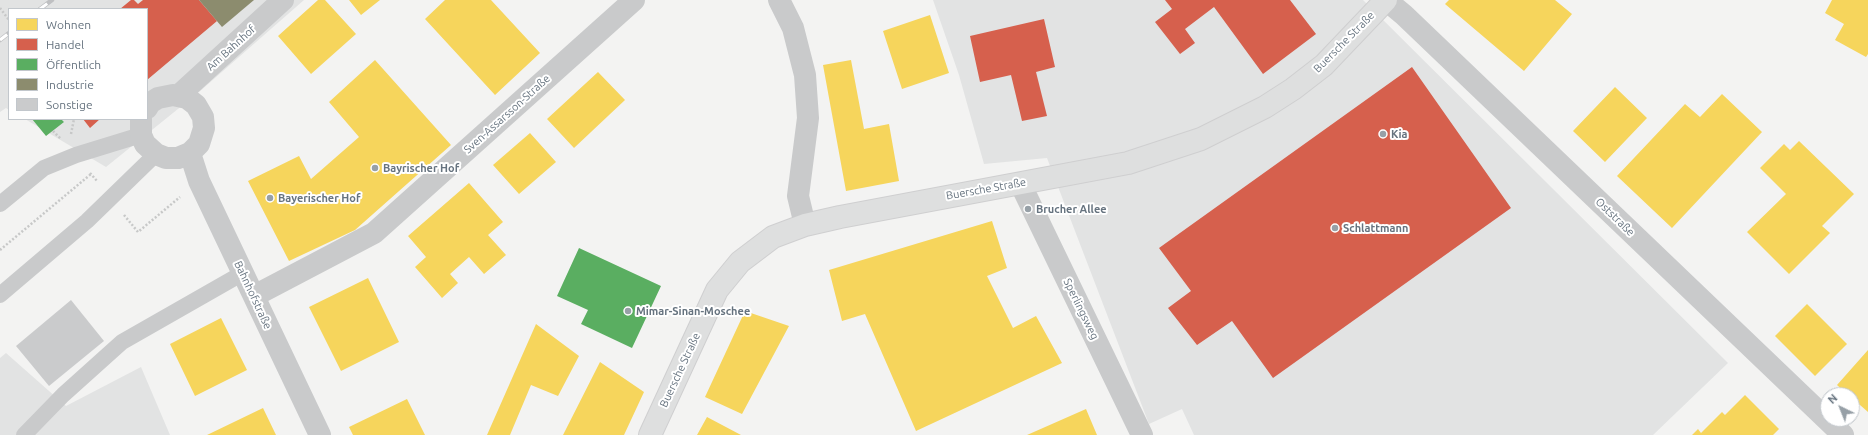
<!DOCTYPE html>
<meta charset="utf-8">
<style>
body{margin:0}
#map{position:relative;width:1868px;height:435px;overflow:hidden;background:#f3f3f2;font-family:Ubuntu,sans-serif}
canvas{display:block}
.legend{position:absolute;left:8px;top:8px;width:140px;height:112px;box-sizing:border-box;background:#fff;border:1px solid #c2c7cc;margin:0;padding:5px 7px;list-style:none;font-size:12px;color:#66737f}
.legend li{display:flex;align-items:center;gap:8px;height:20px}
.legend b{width:20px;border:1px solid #c2c7cc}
.north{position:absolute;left:1820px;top:387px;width:40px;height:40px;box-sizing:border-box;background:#fff;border:1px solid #c2c7cc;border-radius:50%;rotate:317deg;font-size:11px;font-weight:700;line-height:16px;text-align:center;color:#66737f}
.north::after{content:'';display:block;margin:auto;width:14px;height:18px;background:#97a0a7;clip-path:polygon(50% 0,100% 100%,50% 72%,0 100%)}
</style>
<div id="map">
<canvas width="1868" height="435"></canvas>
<ul class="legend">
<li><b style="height:11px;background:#f6d55c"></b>Wohnen</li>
<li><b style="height:11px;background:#d6604d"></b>Handel</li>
<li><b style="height:11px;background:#5aae61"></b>Öffentlich</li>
<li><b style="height:11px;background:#8c8c6e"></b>Industrie</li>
<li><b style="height:11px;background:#cacbcc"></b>Sonstige</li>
</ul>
<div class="north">N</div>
</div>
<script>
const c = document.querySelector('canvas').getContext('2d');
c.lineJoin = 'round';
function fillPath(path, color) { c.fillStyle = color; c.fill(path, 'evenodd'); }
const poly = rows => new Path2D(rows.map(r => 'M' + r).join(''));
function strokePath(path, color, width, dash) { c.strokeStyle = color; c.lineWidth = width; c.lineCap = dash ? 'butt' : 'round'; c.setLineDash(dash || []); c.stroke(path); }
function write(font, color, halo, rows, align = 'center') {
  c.font = font + ' Ubuntu,sans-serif'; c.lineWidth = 4; c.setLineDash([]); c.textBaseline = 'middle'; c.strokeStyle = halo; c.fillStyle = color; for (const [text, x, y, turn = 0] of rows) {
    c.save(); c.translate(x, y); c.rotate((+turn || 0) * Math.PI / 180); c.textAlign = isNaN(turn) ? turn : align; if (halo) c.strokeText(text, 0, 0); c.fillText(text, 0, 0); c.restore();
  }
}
const built = poly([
 [0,0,304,0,199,92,106,167,25,119,147,119,147,9,9,9,9,110,6,108,0,112],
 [933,0,1363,0,1728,363,1653,435,1194,435,1182,409,1149,424,1047,158,984,164,959,75],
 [6,353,66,406,141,367,170,435,0,435,0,358]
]);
const homes = poly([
 [318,0,325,0,356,34,311,74,278,36],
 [349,0,380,0,361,15],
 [445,0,491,0,540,53,495,95,425,19],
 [1449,0,1555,0,1572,14,1524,71,1445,4],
 [1832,0,1868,0,1868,54,1866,57,1835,40,1844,24,1825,13],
 [930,15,949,73,902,89,883,31],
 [375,60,451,145,355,230,289,261,248,181,299,156,311,179,359,137,329,102],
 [851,60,864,129,889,124,899,181,846,191,823,65],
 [598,72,625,100,574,148,547,119],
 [1615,87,1647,118,1605,162,1573,131],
 [1722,94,1762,132,1672,228,1617,176,1685,104,1700,117],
 [530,133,556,162,519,194,493,165],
 [1799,141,1854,194,1822,226,1830,233,1789,274,1747,232,1786,194,1760,168,1784,144,1790,150],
 [469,183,503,222,488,235,506,255,484,274,469,257,450,274,458,283,442,298,415,267,426,257,408,236],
 [992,221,1007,268,987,276,1013,328,1036,316,1062,363,916,431,865,314,842,321,829,270],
 [368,278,399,342,341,371,309,307],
 [1807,304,1847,344,1815,376,1775,336],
 [745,311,789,326,742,414,705,397],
 [221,318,247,370,195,396,170,344],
 [536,324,579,356,558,396,531,385,510,435,487,435],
 [1868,350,1868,412,1852,398,1852,395,1848,395,1837,385],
 [600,362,644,392,624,435,563,435],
 [1745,395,1779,429,1773,435,1692,435,1698,429,1701,433,1722,412,1725,415],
 [407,399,425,435,353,435,349,427],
 [263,408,276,435,207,435],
 [1086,409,1097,435,1027,435],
 [707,417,741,435,697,435]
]);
const shops = poly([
 [131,0,134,0,138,4,143,0,199,0,217,21,147,80,147,9,120,9],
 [1165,0,1290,0,1316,34,1263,74,1214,7,1185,29,1195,43,1180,54,1155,22,1172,9],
 [1044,19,1055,67,1036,72,1047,116,1022,121,1011,75,980,82,970,36],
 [1412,67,1511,208,1273,378,1232,321,1197,345,1168,308,1191,291,1159,248],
 [83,119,100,119,90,128]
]);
const public = poly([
 [32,119,61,119,64,122,46,136],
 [579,248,661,286,632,348,581,324,588,310,557,296]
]);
const industry = poly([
 [199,0,254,0,222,27]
]);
const building = poly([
 [71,300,104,341,49,386,16,346]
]);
const path = poly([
 [0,8,9,20],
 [53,131,61,139],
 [71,134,74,119],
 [90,173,97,181],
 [124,215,138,232,180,197],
 [0,250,91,174]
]);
const lane = poly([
 [0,204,44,168,76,155,141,135],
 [0,295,87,221,156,154],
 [24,435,63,395,122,342,243,273]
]);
const street = poly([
 [779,0,793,28,805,75,808,118,798,196,805,225],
 [1386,0,1404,15,1843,435],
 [179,95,283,0],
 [141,119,141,135,145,144,156,154,166,158,178,158,190,153,199,144,204,128,203,117,196,105,187,98,173,95,158,98,150,103,147,108],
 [190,153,199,181,320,435],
 [1020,183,1142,435],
 [254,296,374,233,634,0]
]);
const secondary = poly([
 [650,435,717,290,740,262,773,237,805,225,840,217,1128,163,1201,139,1265,107,1293,89,1324,65,1386,0]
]);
const rail = poly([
 [40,9,52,0],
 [0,40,9,33]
]);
const markers = [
 [1383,134,4,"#97a0a7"],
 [375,168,4,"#97a0a7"],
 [270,198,4,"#97a0a7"],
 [1028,209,4,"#97a0a7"],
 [1335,228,4,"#97a0a7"],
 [628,311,4,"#97a0a7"]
];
const streetNames = [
 ["Buersche Straße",1344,42,-45],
 ["Am Bahnhof",231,48,-42],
 ["Sven-Assarsson-Straße",507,114,-42],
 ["Buersche Straße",986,189,-10],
 ["Oststraße",1615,217,44],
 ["Bahnhofstraße",253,295,65],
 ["Sperlingsweg",1081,309,64],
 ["Buersche Straße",680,370,-65]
];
const poiNames = [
 ["Kia",1391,134],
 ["Bayrischer Hof",383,168],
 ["Bayerischer Hof",278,198],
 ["Brucher Allee",1036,209],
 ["Schlattmann",1343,228],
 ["Mimar-Sinan-Moschee",636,311]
];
fillPath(built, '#e2e3e3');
fillPath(homes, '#f6d55c');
fillPath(shops, '#d6604d');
fillPath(public, '#5aae61');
fillPath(industry, '#8c8c6e');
fillPath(building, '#cacbcc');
strokePath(secondary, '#cfcfd0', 24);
strokePath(path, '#c7c8c8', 2.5, [2, 2]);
strokePath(lane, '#c9cacb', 16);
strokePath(street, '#c9cacb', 22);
strokePath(secondary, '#dedfdf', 22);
strokePath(rail, '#bfc0c2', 4.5);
strokePath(rail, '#fff', 3, [9]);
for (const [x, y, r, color] of markers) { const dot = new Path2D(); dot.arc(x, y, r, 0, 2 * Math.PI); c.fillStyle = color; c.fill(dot); strokePath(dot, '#fff', 1.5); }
write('11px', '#66737f', '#fff', streetNames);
write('bold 11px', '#66737f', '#fff', poiNames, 'left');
</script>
